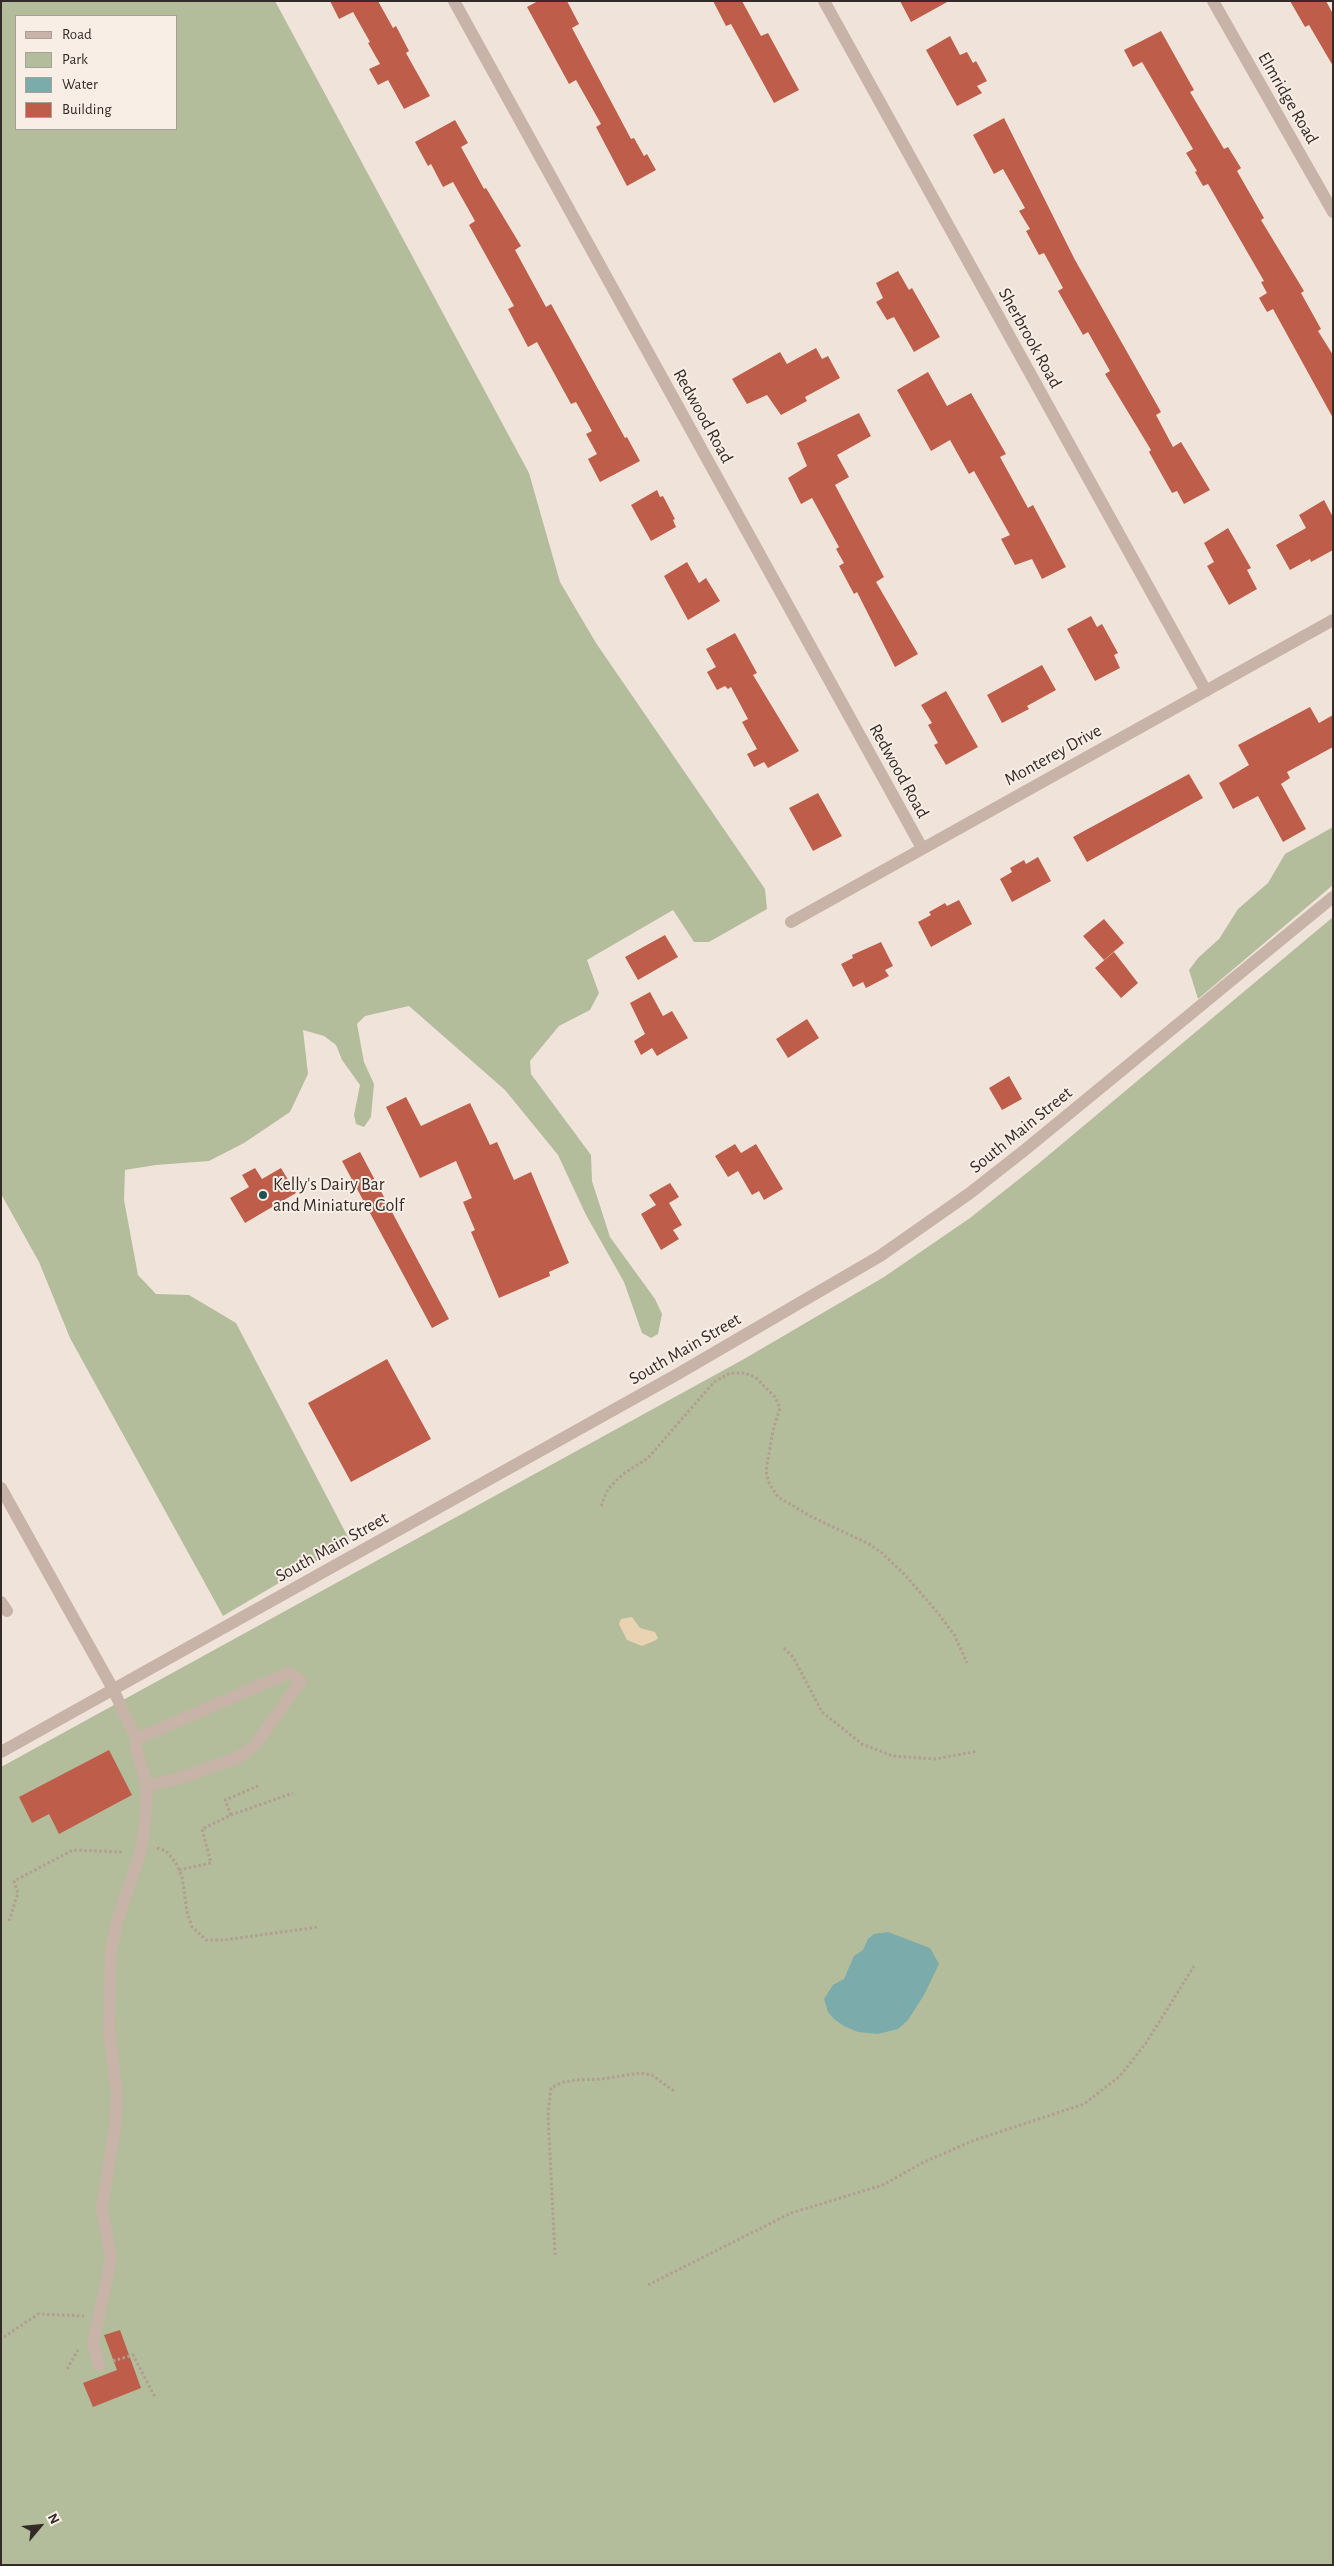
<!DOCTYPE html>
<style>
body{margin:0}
#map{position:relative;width:1334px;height:2566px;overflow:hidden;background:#f0e4da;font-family:"Alegreya Sans",sans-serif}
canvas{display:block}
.frame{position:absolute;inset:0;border:2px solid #342a27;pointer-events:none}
.legend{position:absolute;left:15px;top:15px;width:162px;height:115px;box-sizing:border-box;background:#f8eee6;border:1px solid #aaa09a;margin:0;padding:6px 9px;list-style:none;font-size:15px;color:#342a27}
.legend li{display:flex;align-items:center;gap:10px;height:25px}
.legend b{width:25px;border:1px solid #aaa09a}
.north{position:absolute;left:15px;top:2501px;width:50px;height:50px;-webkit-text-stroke:4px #f8eee6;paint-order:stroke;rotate:62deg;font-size:14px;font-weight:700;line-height:20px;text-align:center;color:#342a27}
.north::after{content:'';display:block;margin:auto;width:18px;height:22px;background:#342a27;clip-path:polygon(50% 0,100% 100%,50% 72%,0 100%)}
</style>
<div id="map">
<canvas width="1334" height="2566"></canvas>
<div class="frame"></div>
<ul class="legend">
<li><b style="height:6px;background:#c7b3a7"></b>Road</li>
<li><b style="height:14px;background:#b4bd9b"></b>Park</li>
<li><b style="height:14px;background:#7babaa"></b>Water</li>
<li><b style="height:14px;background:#be5e4a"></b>Building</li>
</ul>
<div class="north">N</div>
</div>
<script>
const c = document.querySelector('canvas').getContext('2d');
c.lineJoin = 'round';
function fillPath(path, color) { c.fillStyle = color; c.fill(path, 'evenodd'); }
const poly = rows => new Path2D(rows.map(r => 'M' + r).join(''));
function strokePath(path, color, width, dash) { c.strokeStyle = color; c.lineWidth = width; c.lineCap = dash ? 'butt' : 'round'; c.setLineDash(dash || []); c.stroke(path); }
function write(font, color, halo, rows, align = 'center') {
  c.font = font + ' "Alegreya Sans",sans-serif'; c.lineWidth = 4; c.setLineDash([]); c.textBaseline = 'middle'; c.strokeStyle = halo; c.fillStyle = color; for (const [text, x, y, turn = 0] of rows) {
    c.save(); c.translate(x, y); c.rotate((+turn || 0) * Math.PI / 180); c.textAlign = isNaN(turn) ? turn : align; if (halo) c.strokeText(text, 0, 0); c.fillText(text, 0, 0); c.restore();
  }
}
const green = poly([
 [1,1,275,1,529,473,560,582,596,643,765,889,767,909,709,942,694,942,673,910,587,960,599,993,590,1010,559,1026,530,1061,531,1074,591,1155,592,1181,610,1237,655,1299,662,1314,658,1334,651,1338,642,1333,624,1282,586,1215,558,1155,505,1090,409,1006,365,1016,357,1024,364,1062,374,1084,371,1117,364,1127,356,1124,354,1115,360,1085,342,1060,336,1045,324,1036,303,1030,308,1074,290,1112,244,1143,209,1161,156,1165,125,1170,124,1200,138,1275,156,1294,189,1295,236,1323,350,1541,223,1616,70,1338,39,1262,1,1194],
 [176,16,176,129,16,129,16,16],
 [1333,827,1333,885,1198,999,1189,970,1198,958,1219,939,1238,909,1268,883,1285,854],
 [1333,917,1333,2565,1,2565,1,1767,744,1359,884,1277,970,1218,1038,1164]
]);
const sand = poly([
 [632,1617,640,1628,655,1632,658,1638,656,1640,642,1646,627,1640,619,1624,621,1619]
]);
const water = poly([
 [888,1932,930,1948,939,1964,924,1995,908,2020,898,2029,878,2034,858,2032,844,2026,834,2019,828,2012,824,1999,833,1985,844,1979,854,1956,863,1950,868,1939,874,1934]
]);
const building = poly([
 [330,1,378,1,393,28,396,26,409,51,406,53,430,96,404,109,388,80,378,85,369,69,380,64,368,43,370,42,353,12,339,19],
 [538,1,567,1,579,24,572,28,631,139,634,138,644,156,647,154,656,170,627,186,596,127,601,124,576,80,569,84,527,7],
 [713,1,742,1,761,36,768,33,799,90,774,103,731,24,726,26],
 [900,1,949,1,911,22],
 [1290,1,1326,1,1333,14,1333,66,1309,25,1305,27],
 [1161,31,1194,90,1190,92,1224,149,1228,147,1241,168,1237,171,1264,218,1261,220,1304,291,1301,293,1321,329,1318,331,1333,355,1333,418,1273,309,1267,312,1259,298,1267,293,1261,282,1264,281,1208,184,1203,186,1195,172,1197,171,1186,153,1193,149,1142,62,1133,67,1124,50],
 [950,36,960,55,967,52,973,63,976,61,987,81,977,86,982,93,957,106,926,50],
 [1004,118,1075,260,1161,412,1156,415,1173,447,1181,442,1210,490,1184,504,1177,491,1172,493,1149,452,1151,450,1105,374,1110,371,1088,332,1083,335,1058,291,1063,288,1044,253,1039,255,1026,231,1030,229,1019,211,1025,208,1003,169,994,174,973,135],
 [455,120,468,143,461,147,484,189,486,188,521,246,515,250,546,307,551,304,625,438,627,437,640,461,600,482,588,459,597,454,586,434,592,431,576,402,571,404,537,342,528,347,508,309,514,306,469,225,475,221,453,182,443,187,431,164,428,166,415,142],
 [898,271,909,290,912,288,940,337,914,352,894,317,887,320,876,302,883,298,876,283],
 [816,348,822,359,828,356,840,378,805,397,807,401,781,415,767,395,747,404,732,379,780,352,787,364],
 [928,372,947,406,971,393,1006,454,1000,457,1028,508,1033,505,1066,567,1042,579,1032,559,1015,565,1001,539,1010,535,974,471,969,474,950,440,931,451,897,390],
 [859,413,871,436,837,455,849,477,835,485,884,577,876,582,918,654,895,667,857,592,854,594,839,566,844,563,836,549,839,547,812,498,801,504,788,478,807,466,797,443],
 [657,490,660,497,663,496,675,519,673,520,676,527,651,541,631,505],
 [1324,500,1333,517,1333,550,1311,562,1310,559,1290,570,1276,545,1306,528,1299,515],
 [1228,528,1251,568,1247,570,1257,589,1229,605,1207,566,1214,562,1204,543],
 [687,562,699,583,706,578,720,601,688,620,664,576],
 [1091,616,1097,627,1102,624,1118,653,1114,655,1120,668,1095,681,1067,629],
 [735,633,757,673,753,675,799,751,768,768,764,762,754,767,747,754,757,749,742,722,748,719,731,687,728,689,725,686,717,690,707,672,716,667,706,649],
 [1042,665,1056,690,1027,706,1029,709,1002,723,987,695],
 [946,691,978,747,946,765,934,745,938,743,928,725,932,723,921,705],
 [1310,707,1319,723,1333,715,1333,747,1287,772,1290,778,1281,784,1306,829,1283,842,1258,796,1233,809,1219,783,1249,765,1238,745],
 [1189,774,1203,798,1087,862,1073,837],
 [818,793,842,836,813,851,789,808],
 [1038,857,1051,881,1012,902,1000,879,1012,872,1010,868,1024,860,1026,864],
 [959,900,972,924,931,947,918,922,931,915,929,912,945,903,947,906],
 [1104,919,1124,943,1104,960,1083,936],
 [665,935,678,957,638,980,625,957],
 [881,942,893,966,885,970,889,976,866,988,863,982,853,987,841,964,853,958,852,955],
 [1114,952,1138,983,1121,998,1095,968],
 [650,992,663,1016,672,1011,688,1038,657,1056,652,1048,641,1055,634,1041,645,1034,630,1003],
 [807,1019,819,1038,788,1058,776,1039],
 [1009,1076,1022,1099,1002,1110,989,1088],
 [406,1097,421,1126,470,1103,490,1145,497,1142,514,1180,531,1172,569,1263,549,1272,550,1276,499,1298,471,1232,475,1230,463,1202,472,1198,456,1161,420,1178,386,1107],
 [735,1144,741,1153,756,1144,783,1189,764,1200,759,1191,752,1195,738,1171,728,1177,715,1156],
 [360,1152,449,1319,432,1328,342,1161],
 [255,1168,262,1179,281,1168,296,1193,245,1223,230,1198,249,1187,242,1175],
 [670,1183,679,1197,669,1203,682,1225,673,1230,679,1239,661,1250,641,1214,656,1205,649,1195],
 [387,1359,431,1439,351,1482,308,1403],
 [109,1750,132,1795,59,1834,49,1814,32,1823,19,1797],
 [120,2330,141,2388,93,2407,83,2383,117,2370,104,2335]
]);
const path = poly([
 [601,1506,608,1489,623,1474,648,1458,714,1382,730,1373,745,1373,755,1377,775,1397,780,1408,773,1430,766,1471,769,1483,778,1497,812,1517,869,1544,881,1552,906,1576,938,1613,955,1636,967,1663],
 [784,1648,793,1657,822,1712,862,1744,893,1756,935,1759,978,1751],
 [231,1815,225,1800,258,1786],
 [157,1848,166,1851,176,1863,182,1877,187,1912,192,1927,206,1940,224,1940,319,1927],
 [179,1870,211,1863,202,1829,231,1815,293,1793],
 [9,1921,18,1893,14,1881,73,1850,123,1852],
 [555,2255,548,2115,551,2088,563,2082,576,2080,602,2079,640,2073,652,2075,674,2091],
 [648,2285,791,2213,883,2185,924,2162,972,2141,1084,2104,1120,2076,1146,2043,1194,1966],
 [4,2337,38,2314,84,2316],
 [113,2361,133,2355,155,2397],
 [67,2369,78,2350]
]);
const minor = poly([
 [454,1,922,848],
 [824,1,1206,691],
 [1213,1,1333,212],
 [791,922,1333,620],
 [1,1488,113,1689,136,1739,136,1748,147,1786,145,1822,141,1850,117,1922,111,1951,109,2029,117,2095,115,2127,102,2208,111,2259,93,2344,99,2365],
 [1,1602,7,1611],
 [136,1739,289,1673,301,1681,254,1746,237,1758,180,1778,147,1786],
 [1,1752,676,1375,880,1256,970,1193,1026,1149,1333,897]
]);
const markers = [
 [263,1195,5,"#1f5252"]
];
const streetNames = [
 ["Elmridge Road",1288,98,60],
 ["Sherbrook Road",1030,338,61],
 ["Redwood Road",703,416,61],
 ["Monterey Drive",1053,755,-29],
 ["Redwood Road",899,771,61],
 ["South Main Street",1021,1130,-39],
 ["South Main Street",685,1349,-30],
 ["South Main Street",332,1547,-29]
];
const poiNames = [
 ["Kelly's Dairy Bar",273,1185],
 ["and Miniature Golf",273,1206]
];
fillPath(green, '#b4bd9b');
fillPath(sand, '#e9d3b2');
fillPath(water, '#7babaa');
fillPath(building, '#be5e4a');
strokePath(path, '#b29d91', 3, [2.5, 2.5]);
strokePath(minor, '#c7b3a7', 12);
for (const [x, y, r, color] of markers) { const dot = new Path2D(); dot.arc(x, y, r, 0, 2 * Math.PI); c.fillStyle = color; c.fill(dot); strokePath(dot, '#f8eee6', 2); }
write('18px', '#342a27', '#f8eee6', streetNames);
write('18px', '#342a27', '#f8eee6', poiNames, 'left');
</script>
